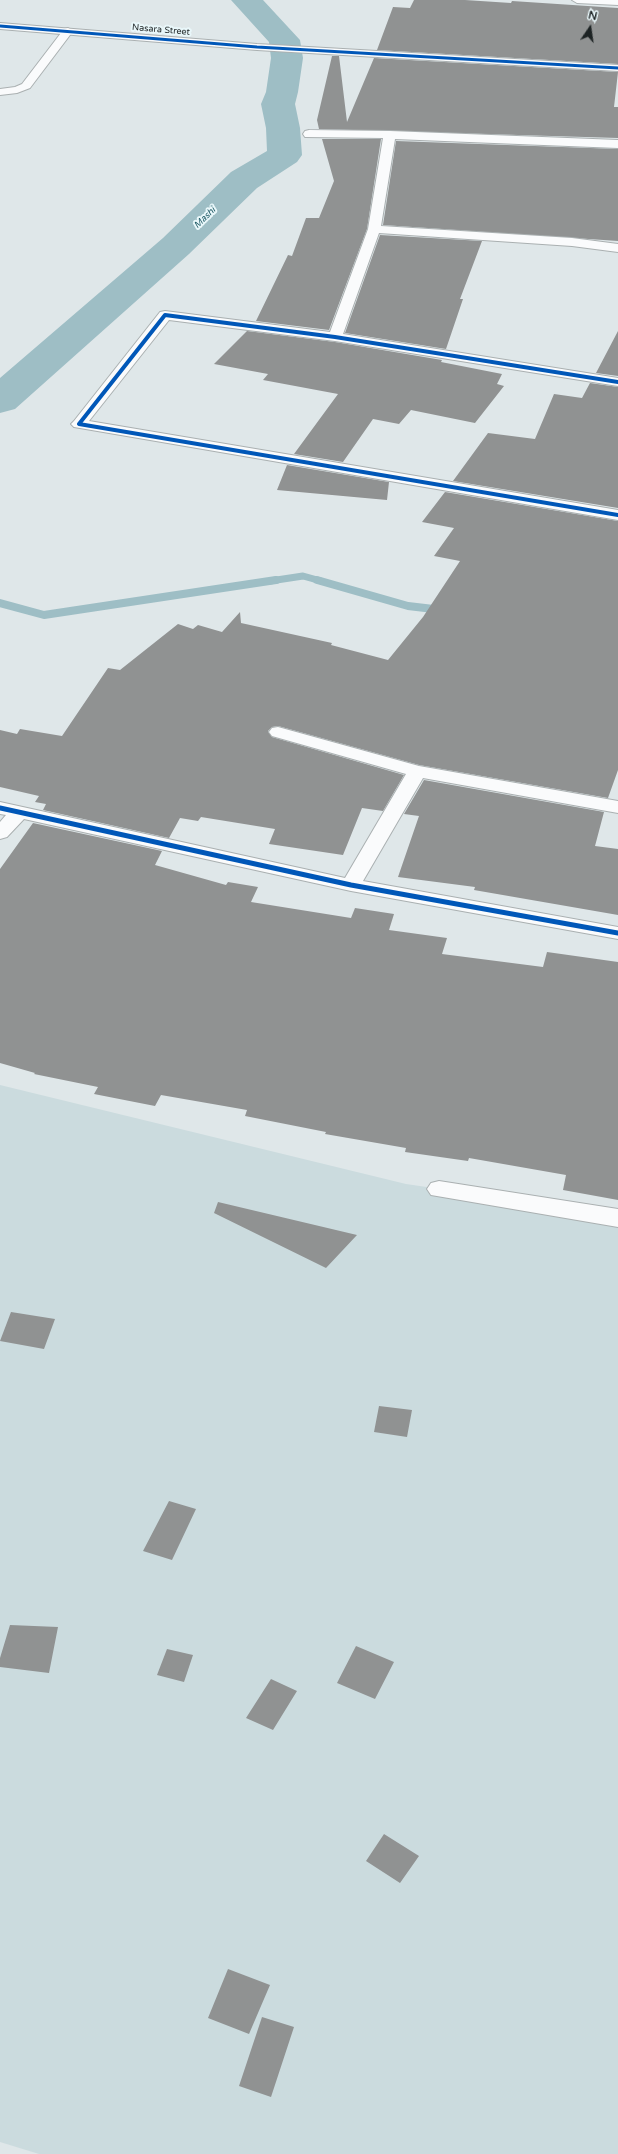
<!DOCTYPE html>
<style>
body{margin:0}
#map{position:relative;width:618px;height:2154px;overflow:hidden;background:#dfe7e9;font-family:"Varela Round",sans-serif}
canvas{display:block}
.north{position:absolute;left:570px;top:8px;width:40px;height:40px;-webkit-text-stroke:3px #e9f7fa;paint-order:stroke;rotate:13deg;font-size:11px;font-weight:700;line-height:16px;text-align:center;color:#1d2324}
.north::after{content:'';display:block;margin:auto;width:14px;height:18px;background:#1d2324;clip-path:polygon(50% 0,100% 100%,50% 72%,0 100%)}
</style>
<div id="map">
<canvas width="618" height="2154"></canvas>
<div class="north">N</div>
</div>
<script>
const c = document.querySelector('canvas').getContext('2d');
c.lineJoin = 'round';
function fillPath(path, color) { c.fillStyle = color; c.fill(path, 'evenodd'); }
const poly = rows => new Path2D(rows.map(r => 'M' + r).join(''));
function strokePath(path, color, width, dash) { c.strokeStyle = color; c.lineWidth = width; c.lineCap = dash ? 'butt' : 'round'; c.setLineDash(dash || []); c.stroke(path); }
function write(font, color, halo, rows, align = 'center') {
  c.font = font + ' "Varela Round",sans-serif'; c.lineWidth = 4; c.setLineDash([]); c.textBaseline = 'middle'; c.strokeStyle = halo; c.fillStyle = color; for (const [text, x, y, turn = 0] of rows) {
    c.save(); c.translate(x, y); c.rotate((+turn || 0) * Math.PI / 180); c.textAlign = isNaN(turn) ? turn : align; if (halo) c.strokeText(text, 0, 0); c.fillText(text, 0, 0); c.restore();
  }
}
const built = poly([
 [0,1085,406,1184,618,1215,618,2154,39,2154,0,2142]
]);
const streamFar1 = poly([
 [270,581,303,576,321,581]
]);
const stream = poly([
 [317,580,408,606,442,610],
 [0,603,44,615,276,580]
]);
const river = poly([
 [231,0,263,0,300,40,303,58,298,92,295,104,300,128,302,155,297,162,257,188,189,254,15,409,0,413,0,378,163,238,231,172,267,151,266,128,261,104,266,92,271,58,269,42,231,0]
]);
const building = poly([
 [414,0,465,0,511,3,512,1,618,8,618,64,377,50,393,7,410,8],
 [332,56,339,56,347,122,374,58,618,72,614,107,618,107,618,138,319,129,317,120],
 [322,139,381,139,367,229,329,330,256,321,288,255,292,256,306,218,319,218,334,181],
 [396,141,618,149,618,241,383,225],
 [380,235,482,241,460,299,463,299,446,349,345,333],
 [247,331,335,342,442,360,441,362,502,374,497,384,504,386,475,423,411,410,399,424,373,419,343,462,294,454,338,394,263,380,268,374,214,364],
 [618,331,618,376,596,373],
 [590,383,618,387,618,508,453,481,488,433,535,439,554,394,582,398],
 [287,465,389,482,387,500,277,490],
 [445,492,618,521,618,770,608,798,419,765,278,726,272,727,268,731,272,737,404,775,383,811,362,808,343,855,269,844,275,829,201,817,198,821,180,818,169,838,43,810,46,804,35,802,39,796,0,787,0,730,17,734,20,729,62,736,108,668,120,670,178,624,193,629,198,625,222,632,240,612,241,623,332,643,331,645,388,660,423,617,460,561,434,556,454,528,422,522],
 [424,780,604,812,595,846,618,849,618,915,474,890,475,887,398,877,419,816,404,814],
 [33,823,162,851,155,865,226,885,228,882,258,887,251,902,351,918,355,908,394,914,389,930,447,938,442,954,543,967,547,952,618,962,618,1200,563,1190,566,1175,469,1158,468,1161,405,1152,406,1148,325,1134,326,1132,245,1116,247,1110,161,1095,155,1106,94,1094,98,1087,34,1074,35,1073,0,1063,0,869],
 [218,1202,357,1235,326,1268,214,1213],
 [11,1312,55,1319,44,1349,0,1341],
 [379,1406,412,1410,407,1437,374,1432],
 [169,1501,196,1509,172,1560,143,1551],
 [10,1625,58,1627,49,1673,0,1667,0,1658],
 [356,1646,394,1662,375,1699,337,1683],
 [167,1649,193,1655,184,1682,157,1675],
 [271,1679,297,1691,273,1730,246,1718],
 [384,1834,419,1856,400,1883,366,1861],
 [228,1969,270,1985,249,2034,208,2018],
 [262,2017,294,2027,271,2097,239,2086]
]);
const minor = poly([
 [572,0,618,0,618,5,577,3,572,0],
 [68,28,73,31,30,88,17,93,0,95,0,89,15,87,22,84,64,29,68,28],
 [309,130,390,131,618,140,618,148,395,139,381,226,572,238,618,244,618,252,572,246,379,233,343,334,618,378,618,386,335,341,169,320,89,421,618,510,618,520,74,427,71,424,74,421,160,312,165,311,330,332,368,229,383,138,305,137,303,134,305,131,309,130],
 [278,727,419,766,618,801,618,813,423,778,363,881,618,927,618,939,351,891,24,819,7,837,0,839,0,822,6,815,0,814,0,802,345,878,406,774,272,736,269,732,272,728,278,727],
 [439,1181,618,1209,618,1227,431,1195,427,1189,431,1183,439,1181]
]);
const tertiary = poly([
 [0,23,257,44,618,65,618,71,257,50,0,29,0,23]
]);
const cyclewayFar2 = poly([
 [0,26,257,47,618,68]
]);
const cyclewayFar1 = poly([
 [618,382,335,337,165,315,79,424,618,515]
]);
const cycleway = poly([
 [0,808,351,885,618,933]
]);
const farStreetnames = [
 ["Nasara Street",161,30,5]
];
const farWaternames = [
 ["Mashi",205,218,-44]
];
fillPath(built, '#cbdbde');
strokePath(streamFar1, '#9ebec5', 7);
strokePath(stream, '#9ebec5', 8);
fillPath(river, '#9ebec5');
fillPath(building, '#909292');
strokePath(minor, '#aab0b1', 2);
strokePath(tertiary, '#aab0b1', 2);
fillPath(minor, '#fafbfc');
fillPath(tertiary, '#fafbfc');
strokePath(cyclewayFar2, '#0057b8', 3);
strokePath(cyclewayFar1, '#0057b8', 4);
strokePath(cycleway, '#0057b8', 5);
write('9px', '#1d2324', '#e9f7fa', farStreetnames);
write('italic 9px', '#1e5964', '#e9f7fa', farWaternames);
</script>
